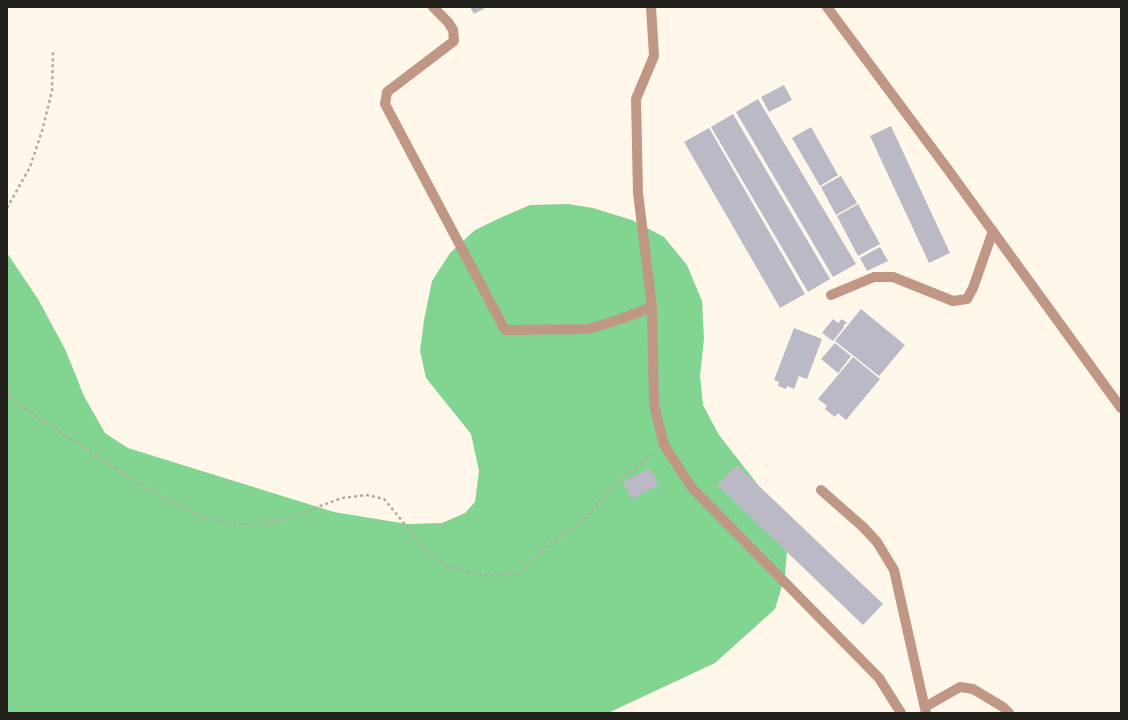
<!DOCTYPE html>
<style>
body{margin:0}
#map{position:relative;width:1128px;height:720px;overflow:hidden;background:#fff8ea;font-family:"DejaVu Sans",sans-serif}
canvas{display:block}
.frame{position:absolute;inset:0;border:8px solid #22201b;pointer-events:none}
</style>
<div id="map">
<canvas width="1128" height="720"></canvas>
<div class="frame"></div>
</div>
<script>
const c = document.querySelector('canvas').getContext('2d');
c.lineJoin = 'round';
function fillPath(path, color) { c.fillStyle = color; c.fill(path, 'evenodd'); }
const poly = rows => new Path2D(rows.map(r => 'M' + r).join(''));
function strokePath(path, color, width, dash) { c.strokeStyle = color; c.lineWidth = width; c.lineCap = dash ? 'butt' : 'round'; c.setLineDash(dash || []); c.stroke(path); }
const forest = poly([
 [568,204,593,208,632,220,664,237,687,265,702,301,704,338,700,376,703,405,719,435,755,481,780,518,787,551,785,576,775,609,715,663,608,713,7,713,7,253,38,299,65,349,84,396,105,433,128,448,334,512,407,524,442,523,465,513,475,502,479,471,471,434,426,378,420,351,424,320,432,281,450,253,475,230,502,217,530,205]
]);
const building = poly([
 [470,7,487,7,474,14],
 [784,85,792,100,769,112,761,97],
 [758,99,856,264,833,277,736,112],
 [733,114,830,279,808,292,711,127],
 [891,126,950,253,929,263,870,136],
 [811,127,838,175,820,186,792,138],
 [709,128,805,294,780,308,684,142],
 [841,176,857,203,836,215,821,187],
 [858,204,880,244,858,256,837,216],
 [880,247,888,261,867,271,860,258],
 [861,309,905,345,879,376,835,341],
 [833,319,838,323,842,319,847,323,843,326,844,327,833,341,822,333],
 [794,328,822,339,807,379,799,376,794,389,787,386,786,389,778,386,779,382,774,380],
 [835,343,851,356,838,373,821,359],
 [853,357,880,379,846,420,838,413,835,417,825,409,827,406,818,399],
 [737,465,883,604,863,625,717,485],
 [650,468,659,485,632,499,623,482]
]);
const path = poly([
 [7,208,30,167,42,131,52,91,53,51],
 [7,392,16,403,143,486,205,518,236,524,264,525,285,519,342,498,367,495,384,499,426,550,450,568,484,575,522,573,541,551,585,519,608,491,654,453]
]);
const minor = poly([
 [433,7,448,22,453,30,454,41,387,92,385,104,505,330,588,329,621,319,652,307],
 [651,7,654,56,636,99,638,193,652,307,654,405,664,445,692,488,879,678,901,713],
 [827,7,949,171,1121,408],
 [831,295,874,277,893,277,953,301,967,299,973,288,993,231],
 [821,490,863,527,877,542,894,570,926,713],
 [925,707,960,687,973,689,1003,707,1009,713]
]);
fillPath(forest, '#82d591');
fillPath(building, '#bcb9c7');
strokePath(path, '#b1aca1', 2.5, [3, 3]);
strokePath(minor, '#c09684', 10);
</script>
